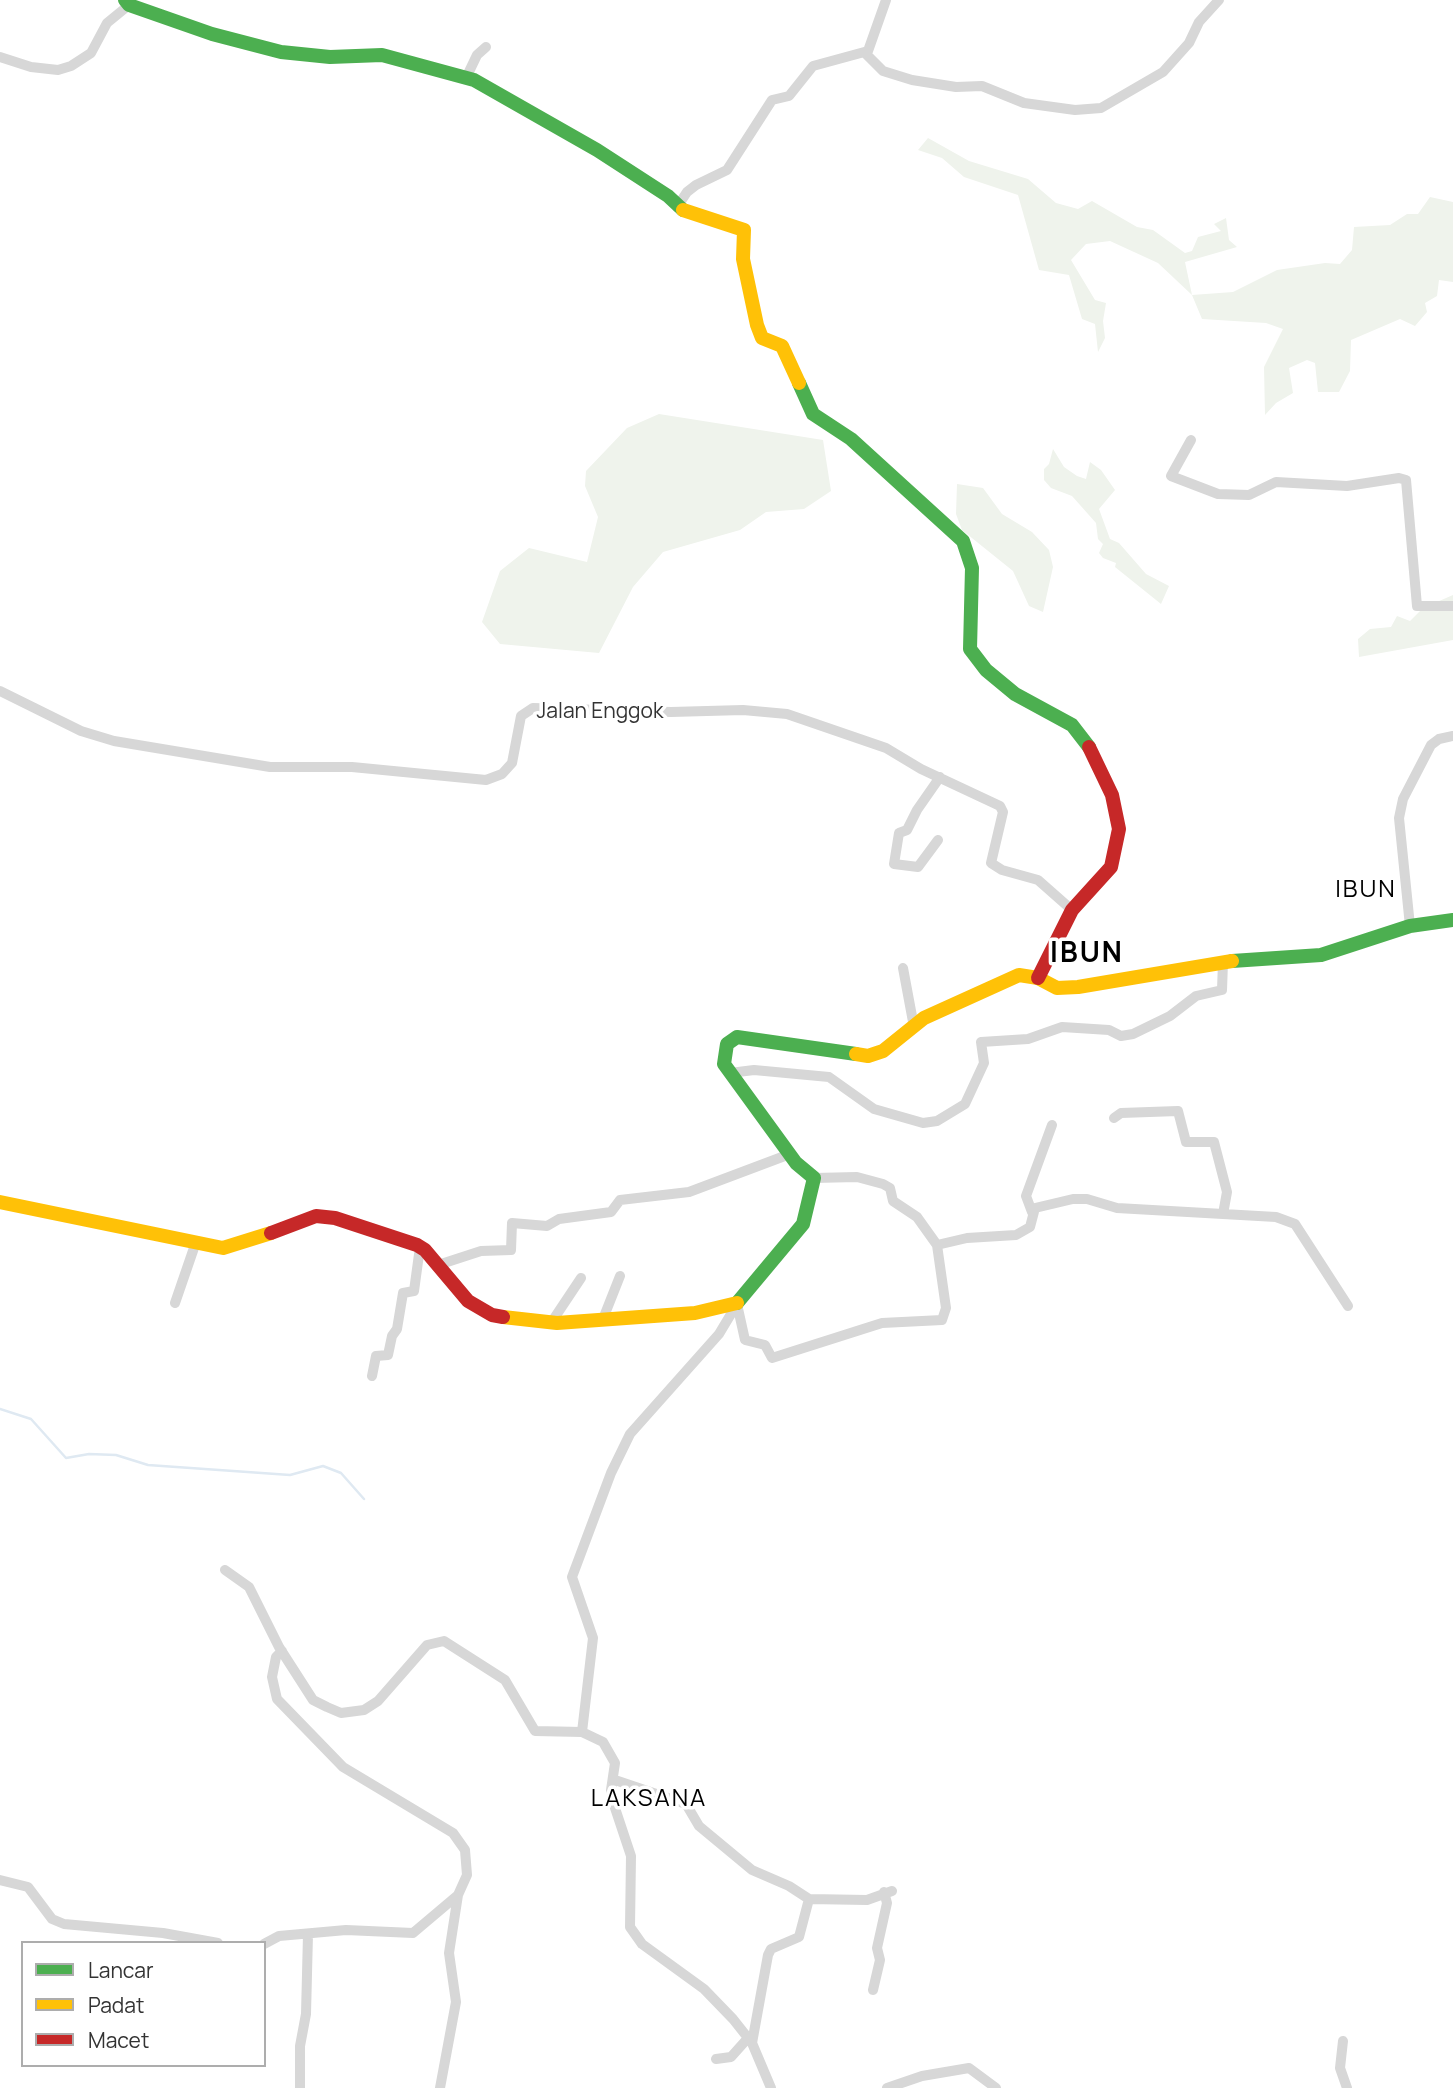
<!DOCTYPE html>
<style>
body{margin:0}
#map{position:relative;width:1453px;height:2088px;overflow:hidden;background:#fff;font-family:Manrope,sans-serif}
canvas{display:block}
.legend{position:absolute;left:21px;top:1941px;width:245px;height:126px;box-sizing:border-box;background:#fff;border:2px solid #adadad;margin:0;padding:9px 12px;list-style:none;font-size:21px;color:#333}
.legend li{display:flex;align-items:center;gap:14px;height:35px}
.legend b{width:35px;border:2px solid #adadad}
</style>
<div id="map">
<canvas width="1453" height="2088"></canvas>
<ul class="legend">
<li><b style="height:9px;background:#4caf50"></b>Lancar</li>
<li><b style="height:9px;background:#ffc107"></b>Padat</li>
<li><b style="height:9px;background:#c62828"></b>Macet</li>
</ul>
</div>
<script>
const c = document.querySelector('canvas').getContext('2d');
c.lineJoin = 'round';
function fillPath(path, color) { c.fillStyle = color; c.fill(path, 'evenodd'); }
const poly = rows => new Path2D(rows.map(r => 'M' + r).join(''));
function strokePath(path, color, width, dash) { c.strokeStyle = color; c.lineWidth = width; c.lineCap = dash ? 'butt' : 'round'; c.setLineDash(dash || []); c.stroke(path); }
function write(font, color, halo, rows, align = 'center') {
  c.font = font + ' Manrope,sans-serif'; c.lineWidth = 7; c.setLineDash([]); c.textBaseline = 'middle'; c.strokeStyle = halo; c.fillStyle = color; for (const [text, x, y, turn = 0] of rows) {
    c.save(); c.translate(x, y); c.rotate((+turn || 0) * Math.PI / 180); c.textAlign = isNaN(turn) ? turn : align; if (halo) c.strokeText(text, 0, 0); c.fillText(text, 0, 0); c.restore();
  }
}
const green = poly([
 [928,138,969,161,1028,179,1056,203,1078,209,1092,201,1137,227,1153,230,1185,253,1192,251,1198,237,1221,231,1214,224,1226,218,1229,240,1237,247,1185,262,1192,295,1233,292,1277,270,1325,263,1340,264,1352,250,1354,227,1390,225,1407,214,1418,214,1430,197,1453,202,1453,282,1439,280,1437,296,1425,303,1427,312,1415,326,1400,319,1351,340,1350,371,1339,392,1318,392,1315,363,1307,360,1289,368,1293,393,1276,403,1265,415,1264,367,1283,329,1266,323,1202,319,1192,295,1158,263,1110,241,1086,244,1071,260,1095,300,1106,303,1103,321,1105,338,1098,352,1095,324,1082,319,1069,275,1039,270,1018,195,964,177,942,158,918,150],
 [659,414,823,440,831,491,804,509,766,512,740,530,663,552,633,587,599,653,500,644,482,622,500,571,529,548,587,562,598,517,585,486,586,471,627,428],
 [1053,449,1064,467,1077,476,1086,479,1090,462,1101,470,1115,490,1099,509,1110,539,1119,543,1146,574,1169,586,1161,604,1115,567,1116,563,1103,558,1099,553,1103,544,1098,539,1096,523,1072,496,1051,488,1044,480,1044,469,1049,464],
 [957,484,983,488,1002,514,1032,532,1049,550,1053,567,1043,612,1029,606,1013,571,962,530,956,514],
 [1453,595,1453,640,1359,657,1358,639,1370,629,1391,627,1397,616,1410,621,1423,608]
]);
const stream = poly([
 [0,1409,31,1419,66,1458,89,1454,116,1455,148,1465,290,1475,323,1466,341,1473,364,1499]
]);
const street = poly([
 [865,53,883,71,912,80,956,87,982,86,1024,103,1075,110,1101,108,1163,72,1189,43,1199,22,1219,0],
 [0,57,31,67,58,70,71,66,91,53,107,23,129,5],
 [466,78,477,55,486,47],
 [677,207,687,192,696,185,727,170,772,100,789,96,813,66,868,51,886,0],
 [1191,440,1171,476,1218,494,1249,495,1276,482,1347,486,1399,478,1406,480,1417,606,1453,606],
 [0,691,81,731,114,741,270,767,352,767,486,780,502,774,512,763,521,716,533,708,671,712,743,710,787,714,886,748,921,769,1000,806,1003,812,991,863,1002,870,1038,880,1072,910],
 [938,840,918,867,894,864,899,833,907,830,917,810,940,777],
 [1410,926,1399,818,1403,799,1431,745,1439,739,1453,736],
 [903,968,914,1027],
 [730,1073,754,1070,829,1077,874,1109,923,1123,937,1121,965,1104,984,1063,981,1042,1028,1039,1062,1027,1109,1030,1121,1036,1133,1034,1170,1016,1196,996,1222,990,1223,962],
 [1114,1118,1121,1113,1178,1111,1186,1142,1214,1142,1227,1192,1223,1214],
 [814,1178,857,1177,883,1184,890,1188,893,1201,917,1217,937,1245,967,1238,1016,1235,1030,1227,1035,1208,1073,1199,1087,1199,1117,1208,1276,1217,1295,1224,1348,1306],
 [1032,1212,1026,1196,1052,1125],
 [438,1265,481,1251,511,1250,512,1223,547,1226,559,1219,611,1212,620,1200,689,1192,790,1154],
 [175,1303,196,1242],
 [737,1304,719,1334,630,1434,611,1473,572,1577,593,1638,582,1732,603,1742,615,1763,611,1790,614,1805,631,1856,630,1927,642,1944,704,1989,733,2019,752,2043,771,2088],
 [737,1304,745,1340,765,1345,772,1358,882,1323,942,1320,946,1308,937,1245],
 [603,1319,620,1276],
 [551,1323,581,1278],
 [372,1376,376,1356,388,1355,392,1336,397,1329,403,1293,414,1291,420,1247],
 [225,1570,249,1587,279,1647,313,1700,327,1707,341,1713,364,1710,378,1701,427,1645,444,1641,505,1680,535,1731,582,1732],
 [615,1780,686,1804,699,1826,752,1870,789,1886,809,1899,867,1900,892,1891],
 [0,1880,28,1887,52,1919,64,1924,163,1933,218,1943],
 [264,1944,279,1936,346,1930,413,1933,458,1895,467,1875,465,1850,453,1833,343,1767,277,1699,272,1677,276,1657,282,1651],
 [873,1990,880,1960,877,1948,887,1903,884,1892],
 [1343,2041,1340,2068,1347,2088],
 [752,2043,768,1955,771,1949,799,1937,809,1899],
 [716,2059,731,2057,748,2038],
 [300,2088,300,2046,306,2014,308,1934],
 [440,2088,456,2002,449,1953,458,1895],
 [887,2088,922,2076,969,2068,996,2088]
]);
const fast = poly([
 [125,0,129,5,212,34,281,52,330,57,382,55,474,80,597,150,668,196,683,210],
 [799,383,813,414,851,439,963,541,972,568,970,649,986,670,1015,694,1072,725,1089,747],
 [1232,961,1321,955,1410,926,1453,920],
 [737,1303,803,1224,814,1178,796,1163,724,1064,727,1044,737,1037,856,1054]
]);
const slow = poly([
 [683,210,744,230,743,259,757,325,762,338,782,346,799,383],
 [856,1054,868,1056,883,1051,924,1018,1019,975,1038,978,1057,988,1078,987,1232,961],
 [0,1202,223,1248,271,1233],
 [503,1317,557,1323,695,1313,737,1303]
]);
const jam = poly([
 [1038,978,1072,910,1111,867,1119,829,1112,795,1089,747],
 [271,1233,316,1216,335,1218,417,1245,425,1250,468,1301,492,1315,503,1317]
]);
const streetNames = [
 ["Jalan Enggok",600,712]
];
const quarterNames = [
 ["IBUN",1366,890],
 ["LAKSANA",649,1799]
];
const districtNames = [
 ["IBUN",1087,954]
];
fillPath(green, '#eff3ec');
strokePath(stream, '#dfe9f2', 2.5);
strokePath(street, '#d7d7d7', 10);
strokePath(fast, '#4caf50', 14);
strokePath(slow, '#ffc107', 14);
strokePath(jam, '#c62828', 14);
write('21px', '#333', '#fff', streetNames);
c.letterSpacing = '2px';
write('24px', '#000', '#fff', quarterNames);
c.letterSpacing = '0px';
c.letterSpacing = '2px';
write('bold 28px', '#000', '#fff', districtNames);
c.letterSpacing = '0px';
</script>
